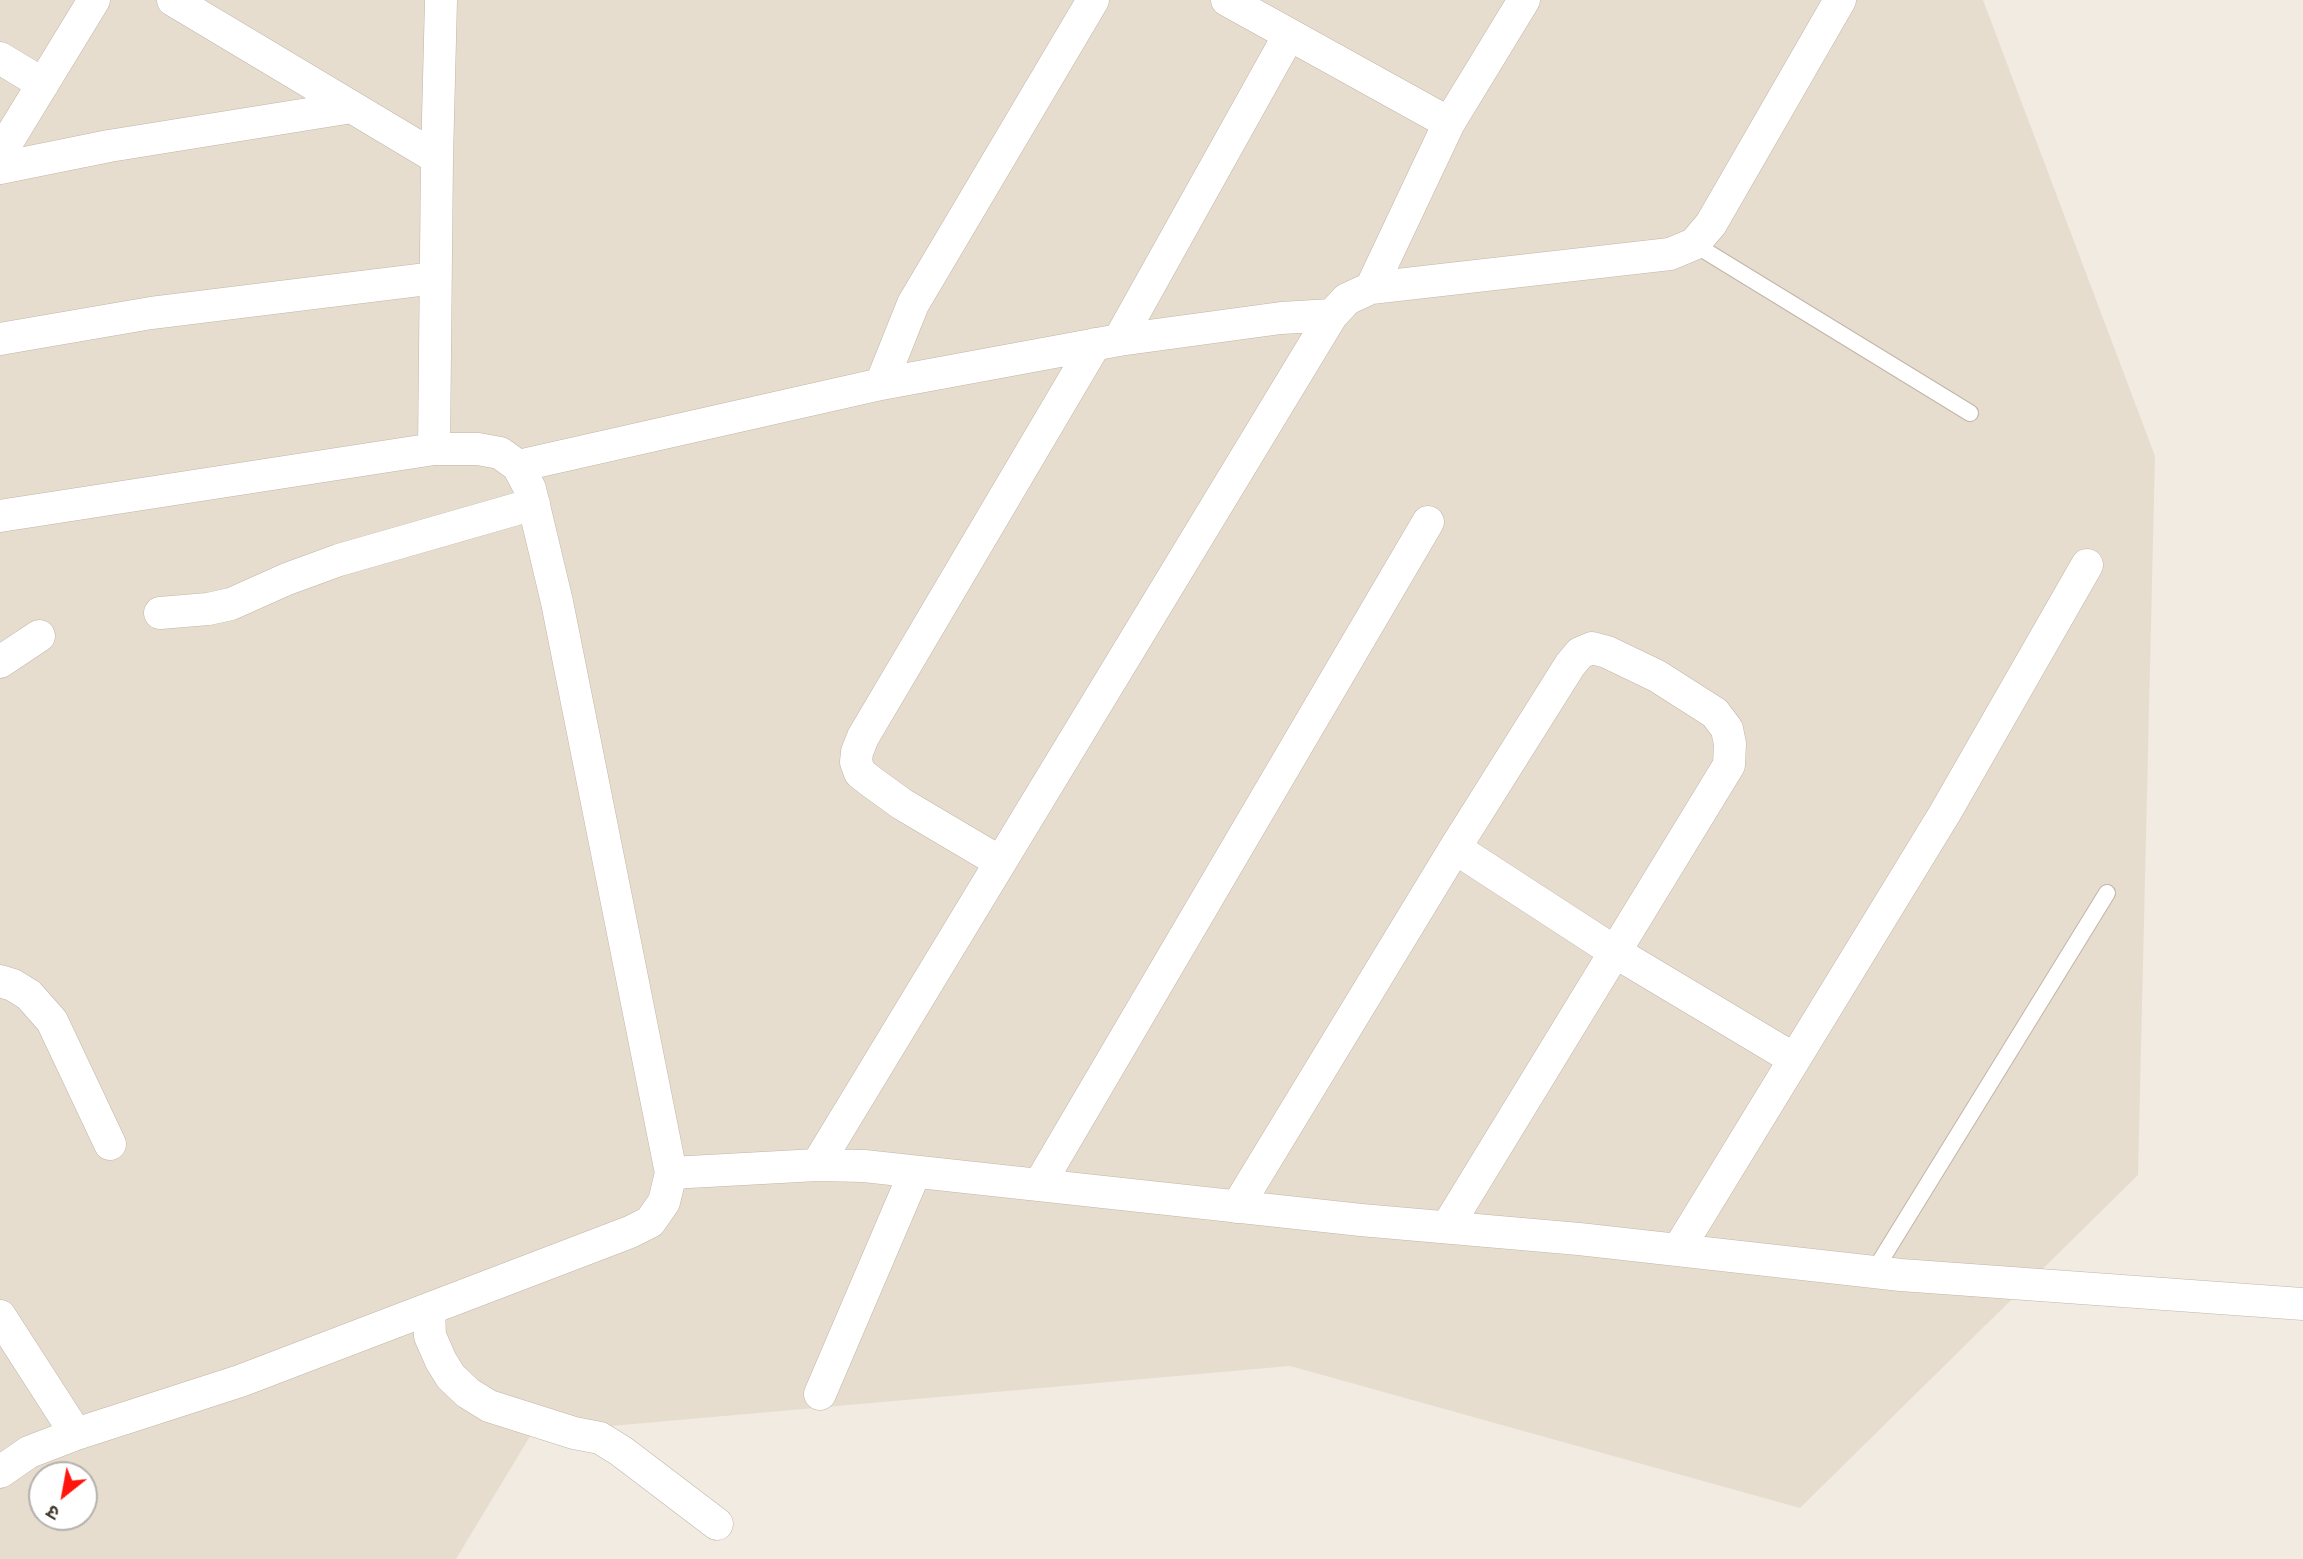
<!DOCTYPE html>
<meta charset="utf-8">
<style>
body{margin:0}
#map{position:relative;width:2303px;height:1559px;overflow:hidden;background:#f2ebe2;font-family:Roboto,"Noto Sans Devanagari",sans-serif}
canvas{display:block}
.north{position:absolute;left:28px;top:1461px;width:70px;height:70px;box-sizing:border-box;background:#fff;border:2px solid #b4b1ad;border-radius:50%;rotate:211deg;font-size:19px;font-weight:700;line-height:28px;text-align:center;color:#443b32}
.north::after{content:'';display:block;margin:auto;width:24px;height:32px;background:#ff150c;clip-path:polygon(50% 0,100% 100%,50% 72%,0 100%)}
</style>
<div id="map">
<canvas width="2303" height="1559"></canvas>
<div class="north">उ</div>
</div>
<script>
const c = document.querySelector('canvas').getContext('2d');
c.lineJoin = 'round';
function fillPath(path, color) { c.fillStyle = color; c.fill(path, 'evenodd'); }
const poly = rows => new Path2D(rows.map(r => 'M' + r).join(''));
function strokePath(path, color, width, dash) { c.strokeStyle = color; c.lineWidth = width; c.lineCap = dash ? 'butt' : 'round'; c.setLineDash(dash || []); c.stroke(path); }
const residential = poly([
 [0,0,1983,0,2155,456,2138,1175,1800,1508,1290,1366,532,1433,456,1559,0,1559],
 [42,1475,84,1475,84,1517,42,1517]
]);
const service = poly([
 [1694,244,1970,413],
 [1873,1273,2107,893]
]);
const minor = poly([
 [173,0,437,158],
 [1227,0,1449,123],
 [0,58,43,84],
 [0,154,94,0],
 [0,168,109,146,352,107],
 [1371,288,1449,123,1524,0],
 [0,339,151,313,435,278],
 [1119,340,1289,35],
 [881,384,913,304,1093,0],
 [434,449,437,158,441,0],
 [518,466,881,384,1119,340,1281,318,1332,315],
 [0,516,434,449,478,449,500,453,518,466,530,489,557,602,671,1173,664,1202,650,1222,630,1232,240,1381,76,1434,29,1452,0,1472],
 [160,613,208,609,231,604,287,579,339,560,534,504],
 [0,662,39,636],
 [1455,848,1615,952,1794,1059],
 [1000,862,902,804,873,783,860,773,856,762,857,752,863,737,1095,344],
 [0,981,13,985,29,995,52,1021,110,1144],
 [817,1165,1332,315,1347,299,1371,288,1670,254,1694,244,1711,224,1840,0],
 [671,1173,817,1165,864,1166,1361,1220,1579,1239,1901,1275,2303,1304],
 [1039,1185,1428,522],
 [1237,1207,1455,848,1570,665,1580,653,1592,648,1607,652,1657,676,1715,713,1727,729,1730,744,1729,765,1447,1227],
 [1678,1250,1945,813,2087,565],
 [429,1309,430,1336,441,1361,451,1377,468,1393,489,1406,574,1433,600,1438,621,1451,717,1524],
 [0,1316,76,1434],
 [820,1394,915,1172]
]);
fillPath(residential, '#e7ddcf');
strokePath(service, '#c1b5a7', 18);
strokePath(minor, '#c1b5a7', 33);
strokePath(service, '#fff', 16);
strokePath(minor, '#fff', 32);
</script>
